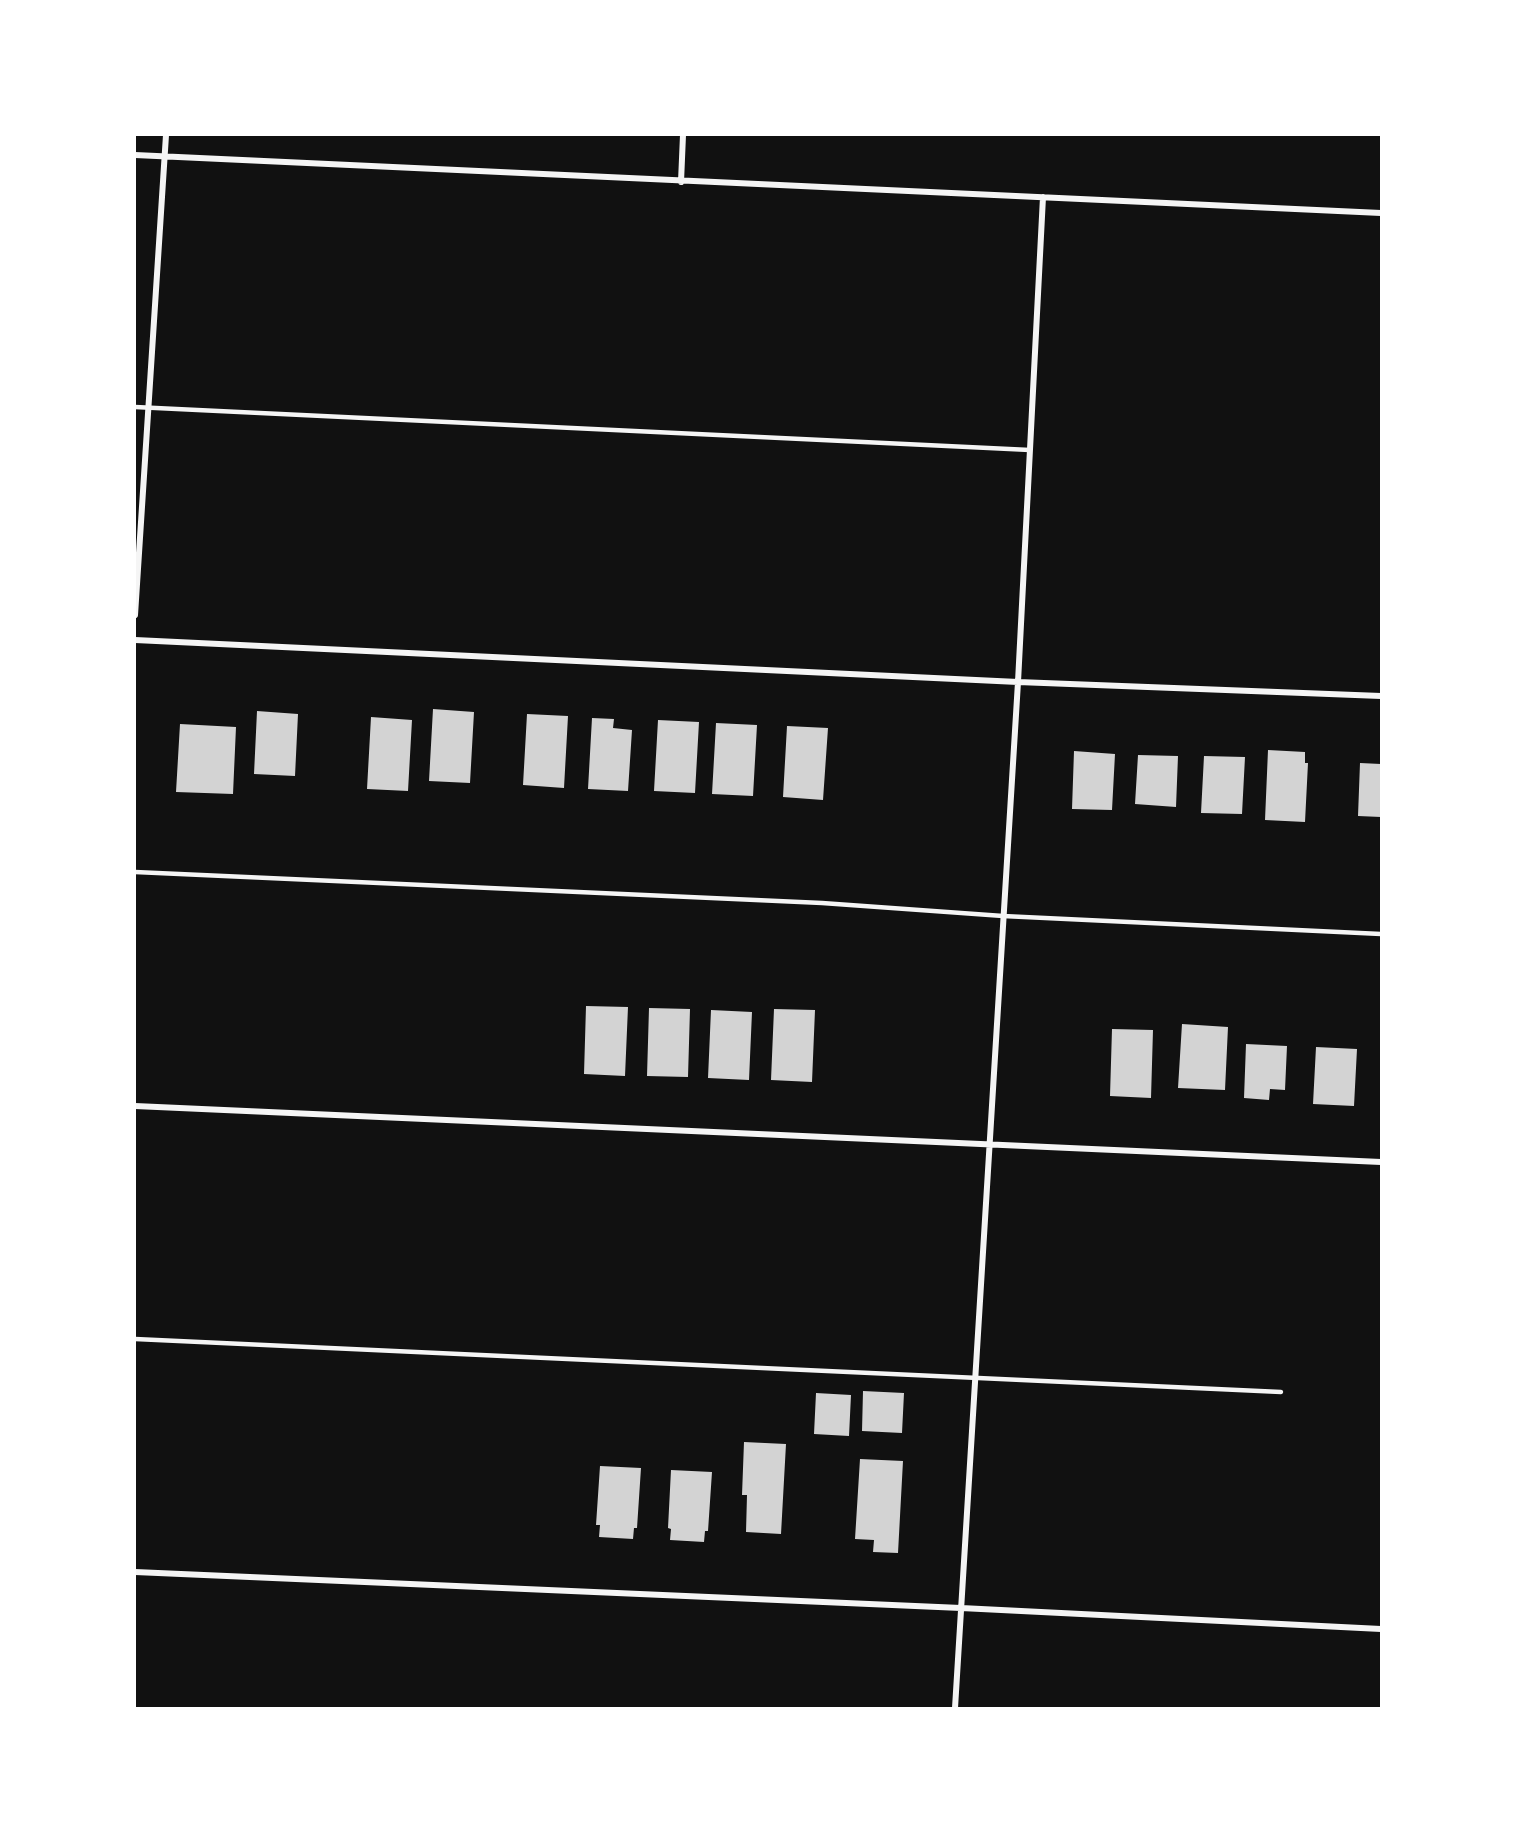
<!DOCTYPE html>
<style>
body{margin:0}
#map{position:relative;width:1516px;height:1843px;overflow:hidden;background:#111;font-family:"DM Sans",sans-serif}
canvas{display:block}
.frame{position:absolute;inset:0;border:136px solid #fff;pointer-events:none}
</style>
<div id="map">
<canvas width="1516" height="1843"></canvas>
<div class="frame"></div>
</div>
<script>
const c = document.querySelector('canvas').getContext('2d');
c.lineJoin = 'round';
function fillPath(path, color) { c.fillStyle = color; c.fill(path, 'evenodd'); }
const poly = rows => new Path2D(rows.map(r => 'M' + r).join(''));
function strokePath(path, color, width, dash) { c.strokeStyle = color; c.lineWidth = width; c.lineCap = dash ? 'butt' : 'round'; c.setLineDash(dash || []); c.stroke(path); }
const building = poly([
 [433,709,474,712,470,783,429,781],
 [257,711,298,714,295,776,254,774],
 [527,714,568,716,564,788,523,785],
 [371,717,412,720,408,791,367,789],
 [592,718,614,719,613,728,632,730,628,791,588,789],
 [658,720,699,722,695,793,654,791],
 [716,723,757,725,753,796,712,794],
 [180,724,236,727,233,794,176,792],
 [787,726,828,728,823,800,783,797],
 [1268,750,1305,752,1305,763,1308,763,1305,822,1265,820],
 [1074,751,1115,754,1112,810,1072,809],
 [1138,755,1178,756,1176,807,1135,804],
 [1204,756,1245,757,1242,814,1201,813],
 [1360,763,1381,764,1381,817,1358,816],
 [586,1006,628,1007,625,1076,584,1074],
 [649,1008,690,1009,688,1077,647,1076],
 [774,1009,815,1010,812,1082,771,1080],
 [711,1010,752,1012,749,1080,708,1078],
 [1182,1024,1228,1027,1225,1090,1178,1088],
 [1112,1029,1153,1030,1151,1098,1110,1096],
 [1246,1044,1287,1046,1285,1090,1270,1089,1269,1100,1244,1098],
 [1316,1047,1357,1049,1354,1106,1313,1104],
 [863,1391,904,1393,902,1433,862,1431],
 [816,1393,851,1395,849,1436,814,1434],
 [744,1442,786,1444,781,1534,746,1532,747,1495,742,1495],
 [860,1459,903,1461,898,1553,873,1552,874,1540,855,1539],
 [600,1466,641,1468,637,1528,634,1528,633,1539,599,1537,600,1525,596,1525],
 [671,1470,712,1472,708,1531,705,1531,704,1542,670,1540,671,1529,668,1528]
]);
const service = poly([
 [135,407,1030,450],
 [135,872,822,903,1003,916,1381,934],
 [135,1339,1281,1392]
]);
const minor = poly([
 [135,155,1381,213],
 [681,182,683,135],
 [135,615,166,135],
 [135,640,1018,682,1381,696],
 [135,1106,1381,1162],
 [135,1572,961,1608,1381,1629],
 [955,1708,1018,682,1043,197]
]);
fillPath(building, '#d3d3d3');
strokePath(service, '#f5f5f5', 4.5);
strokePath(minor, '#f5f5f5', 6);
</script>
